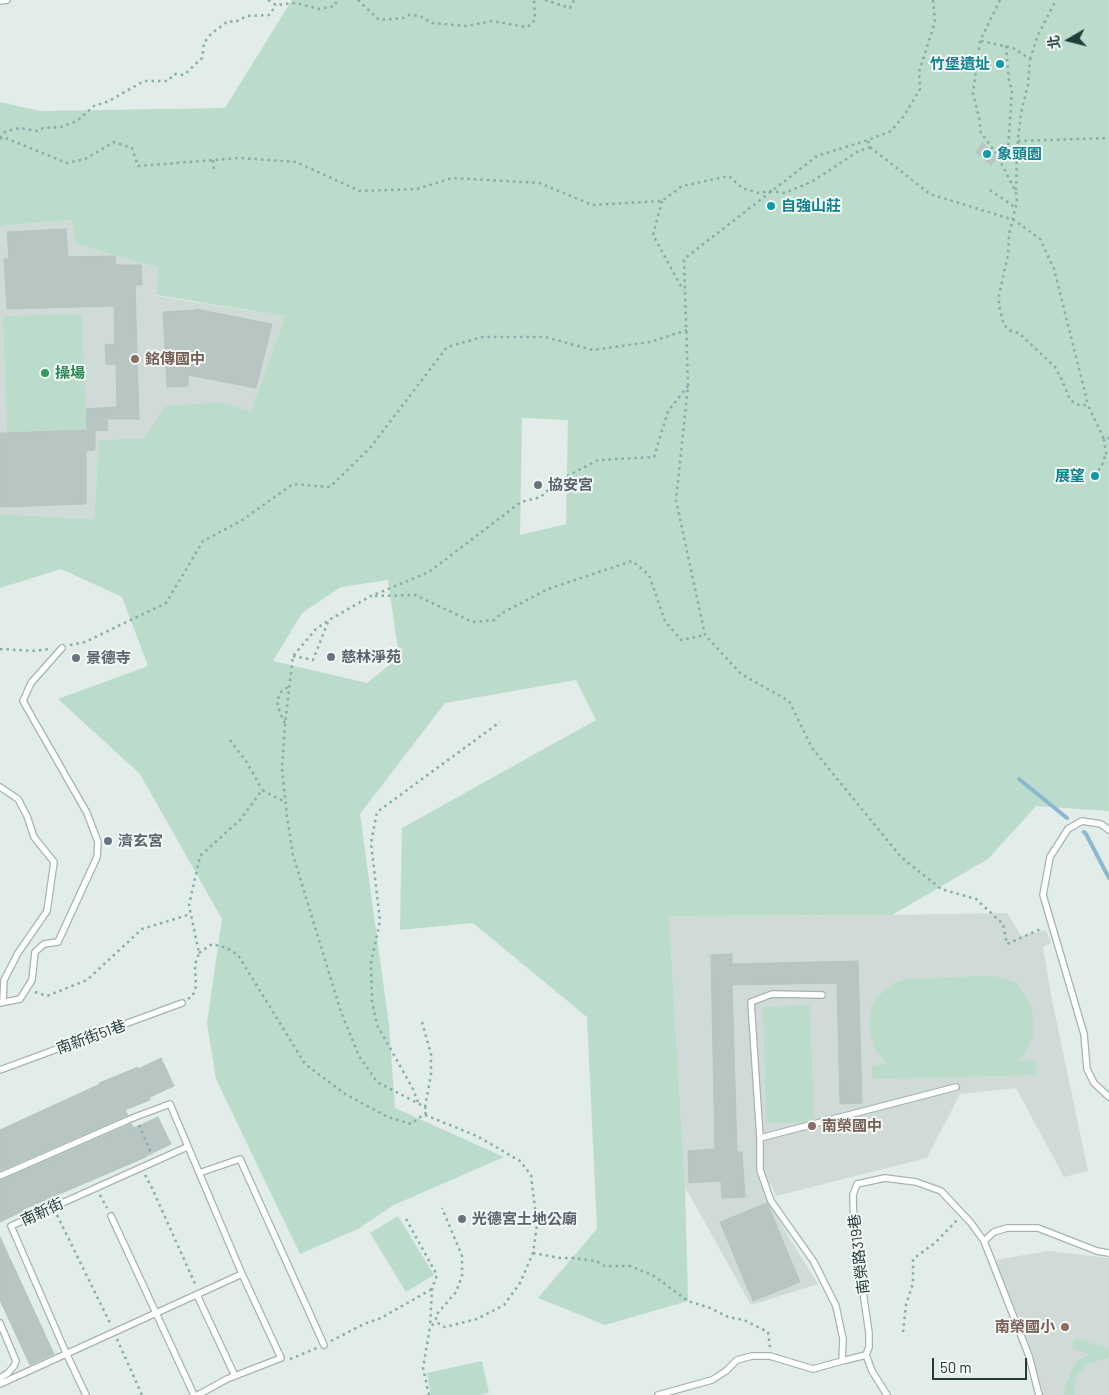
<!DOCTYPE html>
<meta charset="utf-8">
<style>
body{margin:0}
#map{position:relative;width:1109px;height:1395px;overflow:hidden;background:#e2ece9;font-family:Barlow,"Noto Sans TC",sans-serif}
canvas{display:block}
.north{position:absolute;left:1044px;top:15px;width:50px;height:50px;-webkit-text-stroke:4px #f2f8f6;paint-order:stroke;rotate:262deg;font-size:14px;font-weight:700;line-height:20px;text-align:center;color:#223c3a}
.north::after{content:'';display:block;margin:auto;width:18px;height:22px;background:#223c3a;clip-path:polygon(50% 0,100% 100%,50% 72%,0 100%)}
.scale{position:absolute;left:932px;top:1358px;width:95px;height:22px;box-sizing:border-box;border:2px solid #223c3a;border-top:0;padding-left:6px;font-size:15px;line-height:18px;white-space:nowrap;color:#223c3a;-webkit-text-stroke:4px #f2f8f6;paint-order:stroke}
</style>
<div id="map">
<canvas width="1109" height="1395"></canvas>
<div class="north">北</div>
<div class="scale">50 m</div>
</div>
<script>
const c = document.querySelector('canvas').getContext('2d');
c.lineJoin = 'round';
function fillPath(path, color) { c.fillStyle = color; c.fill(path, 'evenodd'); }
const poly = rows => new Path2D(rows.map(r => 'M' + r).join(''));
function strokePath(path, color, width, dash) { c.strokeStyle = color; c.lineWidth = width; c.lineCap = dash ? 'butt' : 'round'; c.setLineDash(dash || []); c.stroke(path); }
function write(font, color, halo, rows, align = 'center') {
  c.font = font + ' Barlow,"Noto Sans TC",sans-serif'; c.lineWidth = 4; c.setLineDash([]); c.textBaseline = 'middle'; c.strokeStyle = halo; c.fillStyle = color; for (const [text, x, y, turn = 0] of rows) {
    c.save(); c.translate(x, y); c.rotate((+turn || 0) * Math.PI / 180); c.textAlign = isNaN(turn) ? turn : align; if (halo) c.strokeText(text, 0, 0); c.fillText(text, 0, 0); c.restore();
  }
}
const built = poly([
 [72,220,76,244,158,268,156,296,285,316,251,412,221,402,144,438,99,440,94,519,0,514,0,226],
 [1007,913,1021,936,1046,930,1051,943,1043,947,1052,1000,1088,1171,1064,1177,1016,1088,960,1094,927,1158,776,1196,771,1184,762,1187,788,1236,818,1284,751,1305,685,1187,669,916,892,915],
 [1048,1251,1109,1258,1109,1395,1043,1395,1032,1352,995,1260]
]);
const green = poly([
 [292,0,1109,0,1109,811,1036,806,988,859,892,915,669,916,685,1187,688,1301,605,1325,538,1298,597,1229,587,1017,473,923,400,930,402,828,596,720,576,680,445,703,360,814,389,1025,395,1108,504,1157,394,1205,358,1229,300,1254,216,1079,207,1023,222,919,140,774,58,699,148,666,122,597,61,569,0,588,0,514,94,519,99,440,144,438,166,406,221,402,251,411,285,316,156,295,158,268,76,244,72,220,0,226,0,102,40,111,225,108],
 [522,418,568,420,566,524,520,535],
 [388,580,399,657,367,683,273,661,302,613,341,587],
 [82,314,86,429,7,432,3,316],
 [985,976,1000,977,1015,982,1027,998,1032,1009,1034,1032,1027,1051,1018,1061,1036,1060,1037,1075,872,1079,872,1065,888,1064,875,1050,870,1032,870,1011,875,1000,884,991,893,984,906,979],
 [810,1005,814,1122,766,1123,763,1007],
 [398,1216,434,1275,406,1292,370,1233],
 [1074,1338,1109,1348,1109,1359,1102,1359,1087,1364,1078,1374,1075,1380,1075,1395,1064,1395,1065,1386,1075,1363,1089,1354,1072,1349],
 [482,1361,489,1393,480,1395,431,1395,427,1373]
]);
const stream = poly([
 [1019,779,1067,818],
 [1084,832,1086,834,1109,878]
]);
const building = poly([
 [983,143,997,157,991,165,976,152,983,143],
 [66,229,68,257,115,256,116,265,141,265,142,285,135,285,139,419,107,419,108,430,95,431,95,450,86,451,86,504,0,507,0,433,87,430,86,409,117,407,116,364,106,364,105,345,115,344,114,306,7,309,4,259,9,259,7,232,66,229],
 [196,309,272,324,256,388,188,375,188,386,167,387,163,312,196,310,196,309],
 [732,954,732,964,858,961,862,1103,840,1104,837,983,732,985,737,1152,742,1152,745,1197,722,1198,721,1181,689,1183,688,1151,715,1149,711,955,732,954],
 [161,1058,174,1086,150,1097,150,1100,125,1110,128,1115,0,1171,0,1130,100,1084,99,1083,138,1067,138,1069,161,1058],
 [158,1117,171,1144,146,1156,146,1157,22,1210,23,1211,0,1222,0,1181,131,1124,134,1128,158,1117],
 [767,1203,800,1282,753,1301,720,1222,767,1203],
 [0,1237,54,1354,30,1365,0,1300,0,1237]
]);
const path = poly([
 [268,0,276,5,296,3,319,9,335,6,337,0],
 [358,0,379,20,403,18,409,15,420,16,432,23,466,26,492,21,526,27,532,24,535,19,534,0],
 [545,0,570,8,574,0],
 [933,0,935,22,919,72,920,89,904,116,897,124,891,131,868,140,817,156,684,259,688,386,676,500,705,635,741,674,789,701,812,748,901,857,941,889,976,899,1003,924,1007,944,1043,928],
 [1000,0,980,41,973,93,979,117,981,133,996,153,1016,192,1017,202,1009,234,1008,255,999,295,999,306,1004,325,1011,331,1019,333,1055,367,1062,380,1070,400,1079,405,1088,405,1104,439,1109,438],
 [981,41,1013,48,1030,59,1028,85,1021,113,1017,149,996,153],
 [1006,46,1009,82,1012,89,1008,151],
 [1030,59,1038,35,1056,0],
 [0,138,6,131,20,128,38,131,43,128,61,127,77,121,94,106,109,101,144,81,168,81,174,74,184,75,202,58,204,43,211,34,228,21,235,22,247,16,269,15,276,5],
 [0,139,3,137,67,163,85,159,114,142,132,148,138,166,239,158,296,162,360,191,417,189,452,178,540,183,592,205,662,201,682,186,729,176,742,188,759,193,770,191,785,193,813,181,857,152,870,147],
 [868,141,870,147,930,194,1014,220,1040,239,1054,269,1088,405],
 [1018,141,1109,138],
 [213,160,214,171],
 [990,190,1016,208],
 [1016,190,1017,149],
 [662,201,653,235,683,290],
 [1104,439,1106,453,1109,456],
 [1095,476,1102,465,1106,453],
 [375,596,415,595,473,622,494,620,502,613,548,589,632,561,649,575,665,621,681,640,705,635],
 [70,645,85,642,166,603,203,541,241,521,293,484,330,487,370,448,447,347,482,337,545,337,593,350,650,342,687,330],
 [0,649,35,651,49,649],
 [293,656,313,660,328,622],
 [285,723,280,713,277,701,281,692,289,686],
 [230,740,248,764,262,790],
 [199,953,212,944,227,948,238,955,305,1064,345,1094,388,1117,411,1124,427,1112,425,1107,377,1082,359,1056,341,1012,293,855,287,816,282,768,285,724,293,656,316,629,329,620,371,596,429,572,521,502,541,497,556,482,598,460,654,457,668,411,688,386],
 [35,992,47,996,87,980,142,929,191,914],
 [188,999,193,995,196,986,195,965,199,953,189,905,200,856,241,819,262,790,285,802],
 [422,1022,431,1054,431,1075,425,1107],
 [418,1102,413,1089,377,1025,372,1001,371,963,380,921,371,843,377,812,500,722],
 [425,1115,477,1136,520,1161,531,1175,537,1225,533,1253,520,1283,504,1305,477,1319,445,1327,436,1322,436,1315,456,1292,462,1276,462,1256,442,1208],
 [139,1125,152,1155],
 [145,1175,152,1188,196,1286],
 [100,1195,107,1208],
 [57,1215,111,1325],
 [406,1219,437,1275,432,1289,430,1327],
 [533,1253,560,1258,573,1258,596,1261,605,1266,630,1266,654,1276,688,1301,710,1308,728,1317,744,1320,768,1332,770,1347],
 [903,1332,906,1305,913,1283,913,1259,936,1242,957,1220],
 [117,1339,142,1395],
 [331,1341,364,1324,381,1318,432,1289],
 [290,1359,317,1348],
 [429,1395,423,1368,430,1327,436,1322]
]);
const lane = poly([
 [0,1,7,0],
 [0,787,18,799,27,816,34,837,54,862,47,911,18,953,4,980,3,1002],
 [1109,830,1101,824,1082,821,1068,829,1050,857,1043,895,1084,1034,1087,1069,1094,1083,1109,1097],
 [822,995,772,994,751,1002,760,1138,760,1170,771,1201,814,1262,836,1306,843,1339,842,1361,866,1355],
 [0,1003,20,999,32,980,35,952,44,944,58,942,97,857,98,842,87,813,23,701,31,683,62,648],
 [0,1070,182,1003],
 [760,1138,956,1087],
 [199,1173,240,1159,324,1345],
 [0,1176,135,1117,170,1104,242,1274,281,1358,227,1379,198,1395],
 [111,1216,194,1395],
 [984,1241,994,1232,1007,1228,1038,1228,1097,1251,1109,1253],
 [197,1295,235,1376],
 [0,1323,16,1361,14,1366,8,1373,0,1378],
 [0,1384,242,1274],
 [86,1395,67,1355,11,1226,187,1147],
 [658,1395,712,1380,726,1371,737,1360,752,1356,770,1356,813,1369,842,1361],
 [887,1395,872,1371,866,1355,869,1347,869,1333,854,1231,853,1195,857,1184,885,1178,916,1182,941,1191,971,1223,984,1241,1029,1356,1039,1395]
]);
const markers = [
 [1000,64,5,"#0f9aa8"],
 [987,154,5,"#0f9aa8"],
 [771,206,5,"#0f9aa8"],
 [135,359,5,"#8d6e63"],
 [45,373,5,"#2e9e5b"],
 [1095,476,5,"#0f9aa8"],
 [538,485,5,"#6b7280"],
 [331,657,5,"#6b7280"],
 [76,658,5,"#6b7280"],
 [108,841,5,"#6b7280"],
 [812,1126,5,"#8d6e63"],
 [462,1219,5,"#6b7280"],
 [1065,1327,5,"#8d6e63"]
];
const cultureNames = [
 ["竹堡遺址",990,64],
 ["象頭園",997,154,"left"],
 ["自強山莊",781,206,"left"],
 ["展望",1085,476]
];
const educationNames = [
 ["銘傳國中",145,359],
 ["南榮國中",822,1126],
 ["南榮國小",1055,1327,"right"]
];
const leisureNames = [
 ["操場",55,373]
];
const worshipNames = [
 ["協安宮",548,485],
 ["慈林淨苑",341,657],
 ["景德寺",86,658],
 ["濟玄宮",118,841],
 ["光德宮土地公廟",472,1219]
];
const streetNames = [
 ["南新街51巷",91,1037,-20],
 ["南新街",42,1212,-25],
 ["南榮路319巷",859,1254,-97]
];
fillPath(built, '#d0dbd8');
fillPath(green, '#bbdccb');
strokePath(stream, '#8bb7cf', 4);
fillPath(building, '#b7c6c3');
strokePath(building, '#b4c5c1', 1);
strokePath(lane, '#a5b4b1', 8);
strokePath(path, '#83aeaa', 2.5, [2.5, 4]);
strokePath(lane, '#fff', 5.5);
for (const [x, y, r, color] of markers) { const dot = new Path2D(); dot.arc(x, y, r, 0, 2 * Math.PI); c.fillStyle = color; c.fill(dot); strokePath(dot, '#f2f8f6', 2); }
write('bold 15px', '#0d838f', '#f2f8f6', cultureNames, 'right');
write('bold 15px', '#785e54', '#f2f8f6', educationNames, 'left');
write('bold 15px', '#27864d', '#f2f8f6', leisureNames, 'left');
write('bold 15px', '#5b616d', '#f2f8f6', worshipNames, 'left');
write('15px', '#223c3a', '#f2f8f6', streetNames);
</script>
